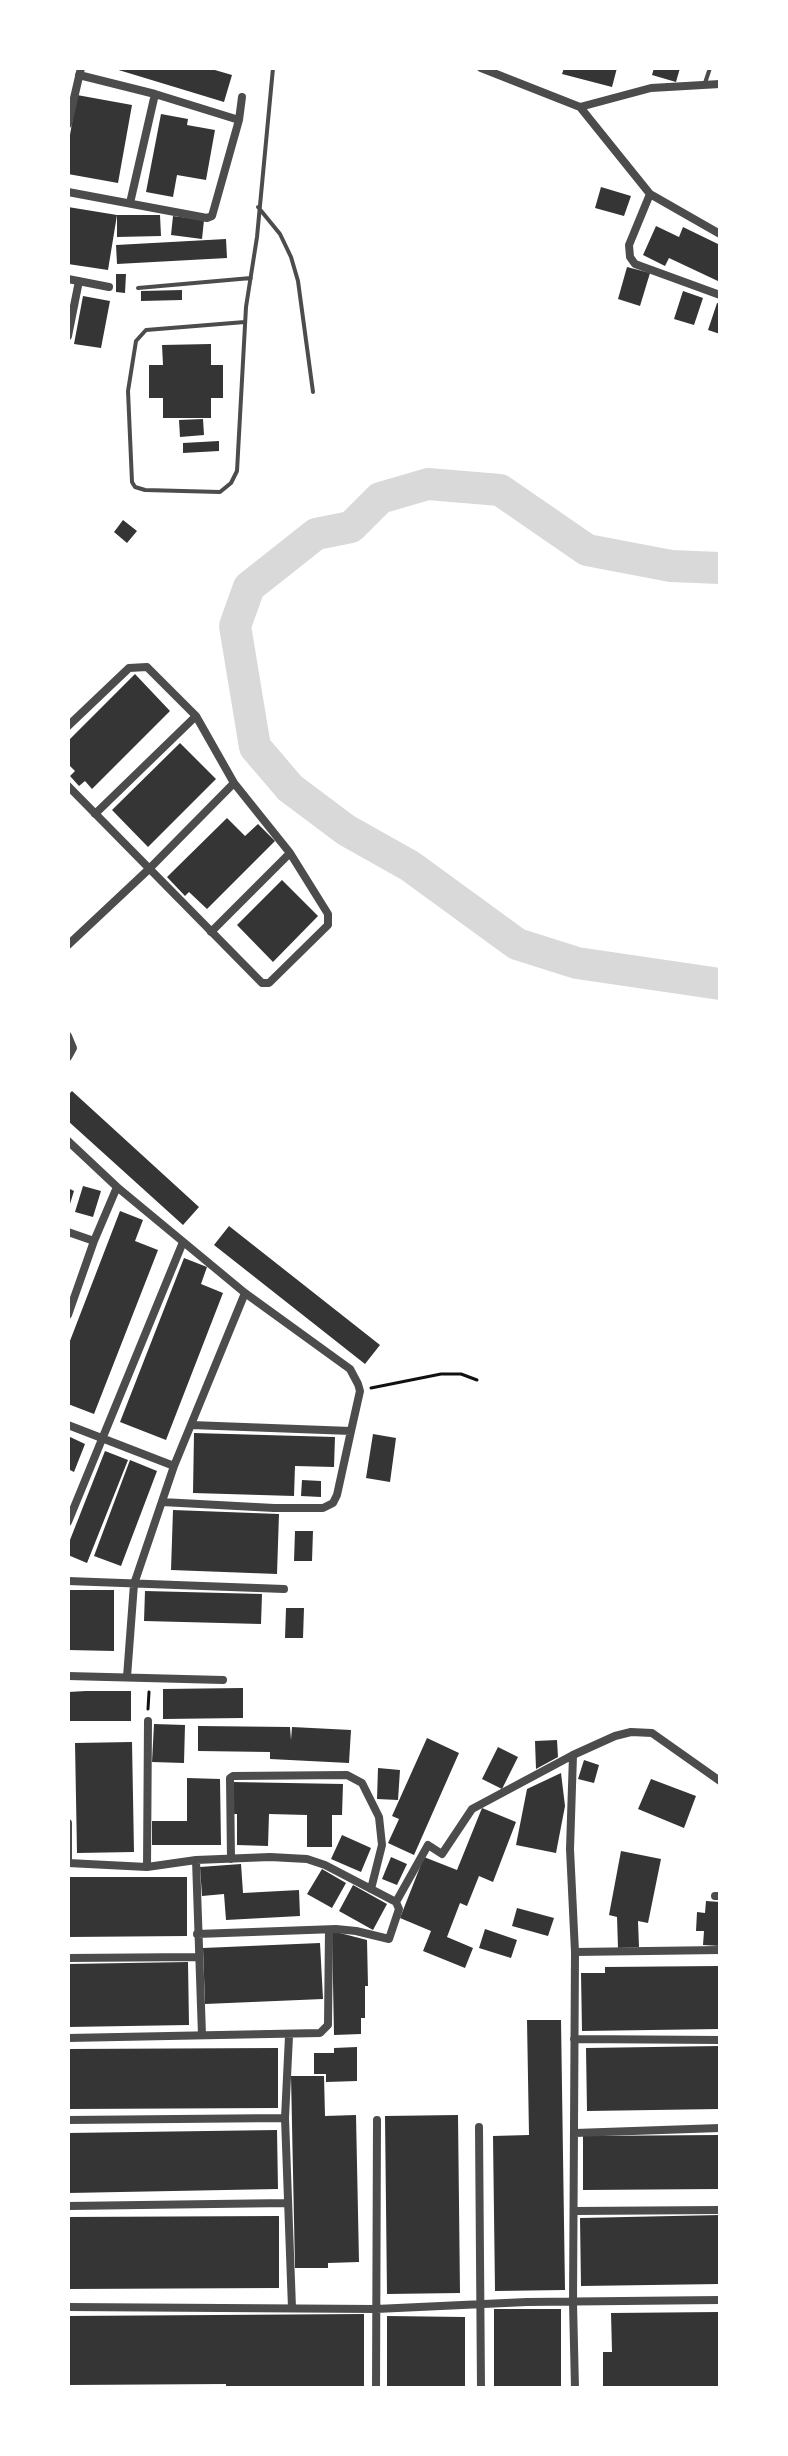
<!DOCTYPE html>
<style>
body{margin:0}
#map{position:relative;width:788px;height:2456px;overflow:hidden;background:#fff;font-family:Roboto,sans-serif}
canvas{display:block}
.frame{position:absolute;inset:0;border:70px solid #fff;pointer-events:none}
</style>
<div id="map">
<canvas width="788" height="2456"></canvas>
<div class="frame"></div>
</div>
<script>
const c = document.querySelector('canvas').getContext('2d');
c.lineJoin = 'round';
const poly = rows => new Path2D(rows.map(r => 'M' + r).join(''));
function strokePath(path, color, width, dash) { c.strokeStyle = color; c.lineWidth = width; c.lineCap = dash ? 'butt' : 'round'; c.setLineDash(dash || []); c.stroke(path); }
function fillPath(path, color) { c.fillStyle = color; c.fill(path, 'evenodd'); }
const river = poly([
 [720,568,671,566,587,550,500,490,428,484,380,498,351,527,316,534,249,587,235,626,255,747,290,788,346,830,410,866,517,944,577,963,720,984]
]);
const building = poly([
 [112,68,208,68,232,75,224,102],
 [564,68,617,68,612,87,562,74],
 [654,68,680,68,676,82,652,75],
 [77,95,132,105,118,183,68,174,68,146],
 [161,114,188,119,187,125,215,130,206,180,177,175,173,197,146,192],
 [601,187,631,196,624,216,595,208],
 [68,207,117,215,160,215,161,236,117,237,117,215,108,270,68,264],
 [173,216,204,220,202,239,171,235],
 [656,226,679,237,683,227,720,245,720,282,669,258,665,266,643,255],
 [226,239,227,258,117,264,116,245],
 [627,267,650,273,640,306,618,299],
 [116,274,126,274,125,293,116,292],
 [182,290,182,300,141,301,141,291],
 [683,291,703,298,694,325,674,319],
 [83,296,110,301,101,348,74,344],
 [717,303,720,304,720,334,708,330],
 [211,344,211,365,223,365,223,398,211,398,211,418,163,418,163,398,149,398,149,365,163,365,162,345],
 [203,419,204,435,180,437,179,420],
 [219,441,219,451,183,453,183,443],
 [123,520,137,531,127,543,114,532],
 [135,674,170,711,92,789,85,781,79,786,70,776,75,771,68,764,68,741],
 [180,743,216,779,148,847,112,810],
 [227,818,245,836,258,824,275,841,207,909,189,892,185,896,167,877],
 [282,880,318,916,273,962,237,925],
 [72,1091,199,1207,183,1225,68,1121,68,1095],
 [83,1186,101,1191,93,1217,75,1212],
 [68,1188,74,1191,69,1207,68,1207],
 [120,1211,143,1220,135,1241,158,1250,94,1414,68,1404,68,1346],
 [229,1226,380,1345,365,1364,214,1245],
 [184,1258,207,1267,201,1284,223,1293,166,1440,120,1422],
 [194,1433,335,1437,334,1467,295,1466,294,1496,193,1493],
 [373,1434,396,1438,390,1482,366,1478],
 [68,1436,85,1444,74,1472,68,1469],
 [105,1451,128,1460,87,1563,68,1555,68,1545],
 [130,1460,157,1471,121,1566,94,1556],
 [302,1480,321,1481,321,1497,301,1496],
 [173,1510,279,1514,277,1574,171,1570],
 [295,1531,313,1531,312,1561,294,1561],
 [68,1590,114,1590,114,1651,68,1650],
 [145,1591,262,1594,261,1624,144,1621],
 [286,1608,304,1608,303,1638,285,1638],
 [243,1688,243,1718,163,1719,163,1689],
 [86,1691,131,1691,131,1721,68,1721,68,1692],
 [154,1724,185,1725,184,1763,152,1762],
 [198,1726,290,1727,291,1740,292,1727,351,1730,349,1763,270,1759,270,1752,198,1751],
 [427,1738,459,1753,414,1855,388,1843,399,1819,392,1816],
 [557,1740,558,1757,536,1769,535,1741],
 [132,1742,134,1852,77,1853,75,1743],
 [498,1747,518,1757,502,1789,482,1779],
 [584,1760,599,1765,594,1783,578,1779],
 [378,1768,400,1770,398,1800,377,1799],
 [561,1773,565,1806,556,1853,516,1845,527,1789],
 [187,1778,220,1779,221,1845,152,1845,152,1821,187,1821],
 [651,1779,696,1796,684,1828,638,1809],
 [232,1782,343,1784,342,1815,332,1815,332,1847,307,1847,307,1815,269,1814,268,1846,237,1845,237,1814,232,1814],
 [482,1808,516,1822,493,1882,479,1876,467,1906,460,1903,447,1937,473,1948,465,1968,423,1951,431,1931,400,1918,424,1857,457,1870],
 [342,1835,371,1848,361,1872,331,1859],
 [621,1851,661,1859,648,1923,638,1921,639,1947,618,1948,617,1917,609,1915],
 [391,1857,407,1864,397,1885,382,1879],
 [241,1864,243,1893,299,1890,300,1916,226,1920,224,1894,202,1896,200,1867],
 [322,1869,346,1883,332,1908,307,1894],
 [68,1877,187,1877,187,1936,68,1937],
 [353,1885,387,1904,373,1930,339,1911],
 [706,1901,720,1902,720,1946,703,1945,704,1931,696,1931,697,1912,705,1913],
 [517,1908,554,1918,548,1936,512,1926],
 [485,1929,517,1940,511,1958,479,1948],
 [332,1931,367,1940,368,1986,365,1986,365,2018,361,2018,361,2034,334,2035],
 [320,1943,323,1999,205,2004,203,1948],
 [188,1962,189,2025,68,2027,68,1964],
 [720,1966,720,2029,582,2031,581,1973,605,1973,605,1967],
 [527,2020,561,2020,565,2290,495,2291,493,2136,529,2135],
 [720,2046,720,2109,587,2111,586,2048],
 [357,2047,357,2081,326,2082,326,2074,314,2074,314,2053,334,2053,334,2048],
 [278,2048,278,2108,68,2109,68,2049],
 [291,2076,324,2076,325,2116,356,2115,359,2262,328,2263,328,2268,295,2268],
 [458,2115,460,2293,387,2294,385,2116],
 [277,2130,278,2189,68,2193,68,2133],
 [720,2135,720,2189,583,2190,583,2136],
 [720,2215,720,2284,581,2286,580,2218],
 [279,2216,279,2288,68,2289,68,2217],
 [494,2309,561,2309,561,2388,494,2388],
 [720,2312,720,2388,603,2388,603,2352,612,2352,611,2313],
 [364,2314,364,2387,226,2388,226,2384,68,2385,68,2316],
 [387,2316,465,2317,465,2388,387,2388]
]);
const path = poly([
 [371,1388,441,1374,461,1374,477,1380],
 [148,1709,149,1692]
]);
const service = poly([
 [705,83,710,68],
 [258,207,280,234,291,257,298,281,313,392],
 [138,288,251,278],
 [245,322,146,330,136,341,128,391,132,482,135,487,145,490,220,492,231,483,237,471,246,307,257,237,273,68]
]);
const minor = poly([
 [481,68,580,107,651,88,720,84],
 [79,75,155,94,239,120],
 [580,107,650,194,720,234],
 [68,124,81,68],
 [68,192,207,218,212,216,239,120,242,97],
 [650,194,629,245,630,257,635,264,720,295],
 [130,203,155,94],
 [68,279,109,287],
 [68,336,79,281],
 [68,726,129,668,147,667,196,716,234,783,290,853,328,914,328,925,269,983,262,983,68,786],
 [95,814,196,716],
 [211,932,290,853],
 [68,945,149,869,234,783],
 [68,1036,73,1048,68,1057],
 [68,1141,117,1187,245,1293,350,1369,358,1384,360,1391,351,1431,337,1495,333,1503,323,1508,274,1508,162,1502],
 [68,1232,94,1241],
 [68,1315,94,1241,117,1187],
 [68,1425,174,1466],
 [191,1425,351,1431],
 [68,1522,183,1242],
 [68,1581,284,1589],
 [68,1676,223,1680],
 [127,1677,134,1584,174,1466,245,1293],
 [573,1755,570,1849,575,1952,573,2303,575,2388],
 [68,1823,68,1863],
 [231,1859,230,1778,233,1776,347,1775,362,1783,379,1817,382,1845,371,1889],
 [196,1860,202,2035],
 [68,1863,147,1867,196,1860,270,1857,307,1859,325,1865,396,1902],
 [147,1867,148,1721],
 [715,1896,720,1896],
 [197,1934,336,1929,356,1931,389,1939,399,1909,396,1902,428,1845,442,1854,472,1809,573,1755,615,1736,631,1732,652,1733,720,1781],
 [575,1952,720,1950],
 [68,1958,198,1957],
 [289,2036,285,2118,292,2308],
 [68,2038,320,2033,328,2025,329,1930],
 [574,2039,720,2040],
 [68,2120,285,2118],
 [479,2127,481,2388],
 [575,2133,720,2128],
 [68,2206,287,2203],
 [575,2211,720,2210],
 [68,2307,376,2309,527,2302,720,2300],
 [376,2388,377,2120]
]);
strokePath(river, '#d9d9d9', 32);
fillPath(building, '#353535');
strokePath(path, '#111', 3);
strokePath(service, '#4c4c4c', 4);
strokePath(minor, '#4c4c4c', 8);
</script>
